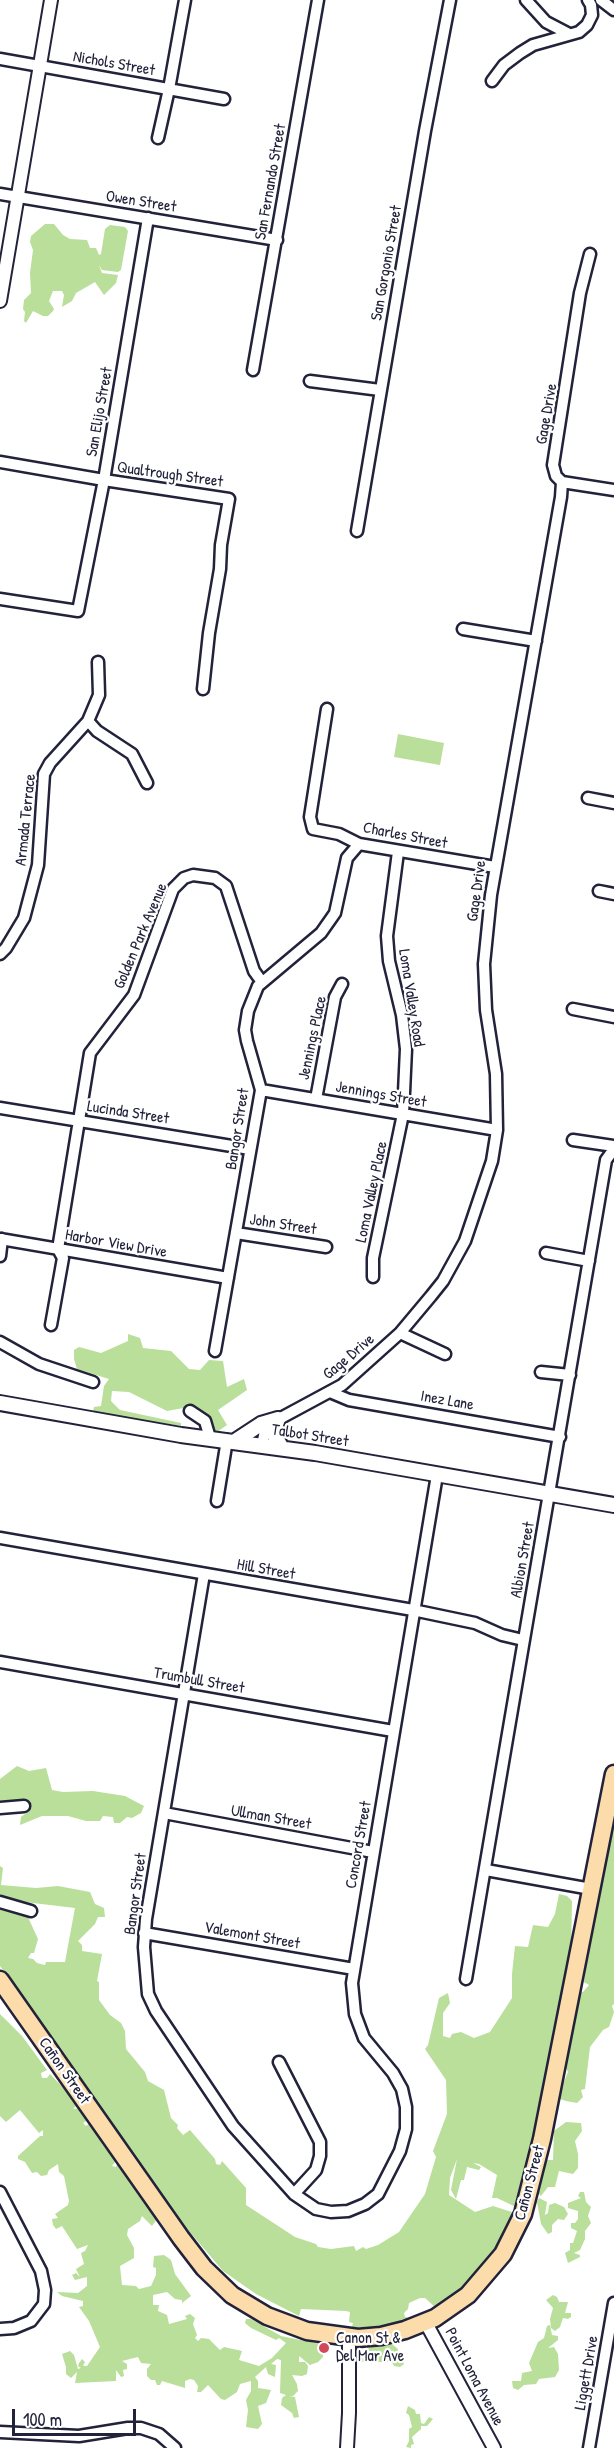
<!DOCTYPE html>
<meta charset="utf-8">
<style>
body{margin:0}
#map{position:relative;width:614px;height:2448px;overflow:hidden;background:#fff;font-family:"Patrick Hand",sans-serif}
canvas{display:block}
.scale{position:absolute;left:12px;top:2409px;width:124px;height:27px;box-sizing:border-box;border:3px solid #22223b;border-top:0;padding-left:8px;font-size:18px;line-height:21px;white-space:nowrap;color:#22223b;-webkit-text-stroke:4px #fff;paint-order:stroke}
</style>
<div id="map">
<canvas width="614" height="2448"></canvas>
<div class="scale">100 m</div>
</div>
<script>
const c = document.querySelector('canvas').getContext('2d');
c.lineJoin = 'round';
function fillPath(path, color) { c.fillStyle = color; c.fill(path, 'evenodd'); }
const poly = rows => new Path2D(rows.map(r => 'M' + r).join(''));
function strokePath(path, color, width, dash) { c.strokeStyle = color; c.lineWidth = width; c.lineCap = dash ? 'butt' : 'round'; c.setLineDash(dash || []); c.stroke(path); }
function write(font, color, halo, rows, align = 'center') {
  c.font = font + ' "Patrick Hand",sans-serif'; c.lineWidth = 4.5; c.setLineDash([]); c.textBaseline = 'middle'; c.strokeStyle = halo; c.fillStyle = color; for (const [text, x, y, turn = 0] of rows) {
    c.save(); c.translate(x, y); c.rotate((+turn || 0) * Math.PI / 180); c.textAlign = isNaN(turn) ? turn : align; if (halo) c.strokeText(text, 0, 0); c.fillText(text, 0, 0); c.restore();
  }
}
const green = poly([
 [45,224,54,224,63,235,70,239,87,240,90,248,96,248,99,255,101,254,105,229,110,225,125,227,128,231,121,270,118,272,102,270,99,265,102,273,118,275,116,283,104,295,95,282,76,293,72,301,62,307,64,295,62,291,53,291,49,301,54,309,53,311,48,316,43,316,33,311,26,323,24,321,25,312,23,309,24,300,31,293,30,273,33,250,30,242,31,236],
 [398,734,444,743,440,765,394,757],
 [128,1334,140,1338,143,1348,171,1351,189,1369,200,1370,209,1360,223,1361,227,1387,244,1379,247,1390,218,1410,227,1425,217,1432,211,1427,209,1418,189,1407,167,1411,129,1392,112,1391,111,1401,120,1410,181,1423,181,1426,93,1412,94,1407,101,1406,104,1386,109,1379,77,1369,74,1359,74,1350,79,1347,101,1353,128,1341],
 [17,1766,29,1771,46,1768,52,1790,63,1792,93,1791,125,1796,144,1806,141,1813,132,1818,127,1817,120,1823,114,1823,113,1817,103,1816,100,1821,86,1821,68,1816,42,1816,20,1825,21,1817,29,1811,29,1800,0,1801,0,1779],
 [614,1811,614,2004,612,2006,614,2012,609,2027,603,2030,590,2047,585,2089,581,2090,583,2097,577,2103,566,2101,560,2099,559,2094,568,2072,565,2066,566,2047,576,1993,583,1992,589,1985,584,1982,586,1953],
 [0,1866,3,1868,1,1885,36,1888,58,1886,90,1892,95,1904,104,1908,105,1917,98,1917,95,1924,78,1941,82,1945,82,1951,102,1954,97,1981,99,1982,99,2000,110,2015,121,2023,125,2031,126,2049,145,2072,148,2081,164,2090,171,2118,178,2125,177,2128,183,2135,190,2130,215,2159,216,2164,220,2165,222,2161,246,2188,246,2205,295,2237,316,2244,318,2247,331,2249,354,2246,356,2251,363,2247,366,2249,378,2245,399,2232,425,2194,436,2157,433,2151,447,2114,446,2080,425,2049,428,2045,439,1998,448,1993,450,2003,443,2013,443,2036,450,2038,452,2034,461,2032,474,2038,490,2032,512,1998,512,1974,515,1946,528,1947,533,1925,548,1927,555,1914,559,1894,567,1896,572,1901,571,1957,536,2130,518,2208,497,2198,492,2198,497,2175,479,2164,473,2163,481,2167,479,2170,467,2167,464,2180,461,2180,456,2199,451,2190,457,2159,450,2178,449,2195,475,2212,493,2206,515,2213,494,2255,462,2289,435,2307,425,2298,420,2298,409,2303,408,2309,404,2313,405,2317,409,2318,387,2325,363,2328,352,2327,353,2323,349,2322,350,2312,346,2311,301,2309,299,2316,256,2294,223,2271,177,2217,0,1966,0,1905,27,1915,38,1939,34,1953,31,1953,28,1958,33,1959,37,1963,45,1965,46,1962,65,1962,75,1908,0,1899],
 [0,2014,22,2036,47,2070,41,2073,42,2078,47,2078,50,2074,71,2096,77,2105,73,2109,80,2108,88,2120,83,2123,86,2126,90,2123,103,2142,102,2144,111,2154,115,2162,112,2166,116,2167,117,2164,157,2219,152,2226,142,2216,140,2221,128,2229,127,2235,134,2248,134,2258,120,2266,122,2285,136,2286,139,2289,151,2286,156,2275,156,2268,153,2267,154,2256,164,2255,171,2260,175,2274,191,2296,182,2303,182,2300,175,2299,167,2292,153,2295,153,2305,159,2305,158,2311,167,2315,169,2324,187,2319,185,2316,190,2314,195,2318,193,2324,197,2335,195,2338,198,2341,201,2338,209,2339,220,2350,224,2347,242,2351,239,2360,259,2366,272,2358,286,2343,279,2338,276,2340,251,2328,245,2323,246,2319,251,2319,281,2336,320,2344,323,2349,323,2357,318,2362,310,2365,299,2356,299,2362,305,2362,308,2366,307,2374,302,2376,292,2375,297,2384,298,2391,293,2396,289,2396,295,2397,299,2417,294,2418,292,2413,281,2405,282,2398,286,2395,280,2393,281,2360,277,2359,271,2364,276,2365,275,2377,268,2374,266,2367,255,2377,258,2381,258,2388,271,2390,266,2403,258,2406,262,2424,258,2429,246,2427,248,2410,246,2400,251,2391,251,2381,240,2384,237,2392,225,2400,221,2399,208,2385,201,2392,197,2392,198,2386,194,2380,190,2379,185,2381,185,2388,162,2381,160,2385,157,2385,155,2380,151,2380,147,2376,147,2369,151,2364,141,2363,138,2357,122,2361,127,2364,127,2369,123,2370,124,2376,121,2377,116,2370,116,2381,75,2383,77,2372,71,2378,66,2374,66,2367,62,2354,70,2351,74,2355,78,2369,81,2368,78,2366,79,2363,82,2359,85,2362,83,2366,87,2366,100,2347,89,2321,79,2307,83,2306,83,2301,62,2296,57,2292,78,2293,87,2286,87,2277,75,2280,72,2275,76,2273,80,2277,76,2269,84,2264,81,2253,85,2251,88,2245,77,2249,62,2226,56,2229,53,2225,52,2219,58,2218,55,2214,68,2205,69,2201,64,2176,59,2172,58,2164,49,2170,47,2175,41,2176,37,2172,32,2173,25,2162,18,2159,18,2156,40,2136,43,2136,43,2130,39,2133,20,2110,6,2122,0,2116],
 [566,2122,581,2123,582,2131,575,2141,578,2154,578,2168,573,2174,559,2171,555,2187,548,2187,541,2196,536,2191,545,2160,553,2160,554,2131],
 [580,2192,584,2192,586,2202,591,2207,588,2216,591,2223,585,2231,585,2239,580,2250,574,2253,580,2255,580,2257,568,2263,565,2253,570,2250,570,2243,573,2243,577,2231,571,2228,571,2223,575,2223,578,2219,578,2211,568,2208,568,2203,581,2198,578,2196],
 [539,2198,547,2202,545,2215,548,2213,549,2205,555,2203,564,2207,568,2214,564,2220,558,2219,552,2225,552,2232,548,2234,541,2224,537,2202],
 [553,2295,557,2297,559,2302,568,2302,565,2313,571,2313,571,2317,568,2319,563,2318,560,2327,555,2331,551,2328,550,2319,553,2308,546,2300],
 [550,2325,552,2335,558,2336,558,2340,548,2348,554,2347,558,2354,559,2370,555,2377,539,2379,536,2384,524,2385,518,2390,513,2388,512,2381,521,2381,522,2373,532,2371,529,2363,538,2342,544,2338,547,2326],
 [392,2344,398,2349,397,2357,402,2359,404,2364,400,2367,394,2366,392,2362,362,2362,363,2352,372,2346],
 [408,2406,415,2410,416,2414,420,2414,421,2423,424,2424,429,2417,433,2419,427,2426,421,2426,421,2429,412,2437,414,2444,411,2445,411,2448,406,2447,409,2441,409,2429,412,2427,409,2415,406,2413]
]);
const minor = poly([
 [526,0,546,22,569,34],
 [601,0,614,10],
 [0,59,224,99],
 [492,81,504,65,520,53,533,45,579,32,587,25,592,15,591,5,588,0],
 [158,138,169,89,185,0],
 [0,194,277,240],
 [253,370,318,0],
 [310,381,380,390],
 [0,462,104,480,229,499,221,545,220,569,209,633,203,689],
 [562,482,614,490],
 [357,531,425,131,450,0],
 [0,599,78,611,104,480,148,218],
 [463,629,536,641],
 [327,709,310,817,313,829,339,834,359,844,495,867],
 [88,721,97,731,132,754,147,783],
 [588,798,614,803],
 [599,891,614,894],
 [0,954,6,948,24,918,38,865,44,774,50,763,88,721,99,695,98,662],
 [573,1009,614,1017],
 [261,1090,497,1130],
 [316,1099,335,997,342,984],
 [0,1108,250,1149],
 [573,1140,614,1146],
 [236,1233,326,1247],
 [0,1239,228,1278],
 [58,1249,90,1053,134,995,173,889,184,878,193,875,215,878,226,886,254,971,262,982],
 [546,1253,589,1261],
 [0,1256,2,1239],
 [373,1277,373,1258,403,1114,406,1049,402,1015,389,961,387,936,398,852],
 [51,1325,63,1258,58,1249],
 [400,1333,445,1354],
 [0,1342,39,1364,93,1382],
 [215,1351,261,1090,247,1041,245,1030,248,1011,258,986,321,933,335,913,347,858,359,844],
 [541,1372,570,1375],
 [330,1392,349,1400,560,1437],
 [190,1411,205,1421,210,1438],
 [262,1445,266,1426,342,1385,400,1333,431,1296,443,1281,465,1241,492,1161,497,1130,496,1074,486,1010,484,964,491,895,561,497,562,482,556,476,553,465,580,293,590,254],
 [217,1501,227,1440],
 [0,1538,413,1610,475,1623,502,1635,523,1640],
 [204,1574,146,1919,144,1947,148,1994,156,2011,233,2126,294,2194,316,2209,331,2212,348,2211,365,2204,378,2194,400,2151,406,2129,406,2107,402,2089,393,2073,364,2038,355,2014,352,1983,437,1475],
 [0,1662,393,1731],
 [0,1808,24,1806],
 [164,1813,373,1852],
 [486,1870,591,1889],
 [0,1902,31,1911],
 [144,1933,354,1969],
 [466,1979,606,1160,614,1149],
 [279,2062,320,2142,320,2156,316,2170,294,2194],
 [0,2192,41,2271,45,2290,44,2304,31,2321,14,2328,0,2329],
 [0,2432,79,2436,128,2428,141,2428,159,2434,175,2448],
 [589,2448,614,2303]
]);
const tertiary = poly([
 [0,301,51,0],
 [426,2323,494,2448],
 [347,2448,349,2413,349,2337]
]);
const secondary = poly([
 [0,1403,181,1435,315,1453,614,1505],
 [278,1419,273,1433,282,1448],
 [235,1441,261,1424,278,1419]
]);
const primary = poly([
 [0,1980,181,2238,204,2268,232,2295,267,2316,307,2331,358,2338,381,2336,405,2330,435,2318,468,2295,503,2254,523,2214,542,2139,614,1774]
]);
const markers = [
 [324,2348,6,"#d1495b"]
];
const streetNames = [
 ["Nichols Street",114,64,10],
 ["San Fernando Street",271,182,-80],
 ["Owen Street",141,202,9],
 ["San Gorgonio Street",387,263,-80],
 ["San Elijo Street",100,412,-80],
 ["Gage Drive",547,414,-80],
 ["Qualtrough Street",170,475,8],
 ["Armada Terrace",26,820,-84],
 ["Charles Street",405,836,11],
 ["Gage Drive",477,891,-82],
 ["Golden Park Avenue",141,936,-67],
 ["Loma Valley Road",411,998,81],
 ["Jennings Place",313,1038,-78],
 ["Jennings Street",381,1095,10],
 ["Lucinda Street",128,1113,9],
 ["Bangor Street",238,1129,-81],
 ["Loma Valley Place",372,1192,-78],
 ["John Street",283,1225,9],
 ["Harbor View Drive",116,1244,10],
 ["Gage Drive",349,1357,-40],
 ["Inez Lane",447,1401,10],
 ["Talbot Street",310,1436,9],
 ["Albion Street",523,1560,-80],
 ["Hill Street",266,1570,10],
 ["Trumbull Street",199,1681,10],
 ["Ullman Street",271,1818,10],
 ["Concord Street",359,1845,-80],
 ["Bangor Street",136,1894,-82],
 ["Valemont Street",252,1936,10],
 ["Cañon Street",64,2071,55],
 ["Cañon Street",530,2183,-75],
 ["Liggett Drive",587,2373,-80],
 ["Point Loma Avenue",474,2377,62]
];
const poiNames = [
 ["Canon St &",336,2339],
 ["Del Mar Ave",336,2357]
];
fillPath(green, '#b9df9a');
strokePath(minor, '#22223b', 15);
strokePath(tertiary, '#22223b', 16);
strokePath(secondary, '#22223b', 18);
strokePath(primary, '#22223b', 21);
strokePath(minor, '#fff', 10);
strokePath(tertiary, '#fff', 12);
strokePath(secondary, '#fff', 14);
strokePath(primary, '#fddcac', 16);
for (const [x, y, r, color] of markers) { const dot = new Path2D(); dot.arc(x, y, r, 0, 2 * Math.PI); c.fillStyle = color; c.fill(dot); strokePath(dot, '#fff', 2); }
write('16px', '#22223b', '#fff', streetNames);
write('16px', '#22223b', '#fff', poiNames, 'left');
</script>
